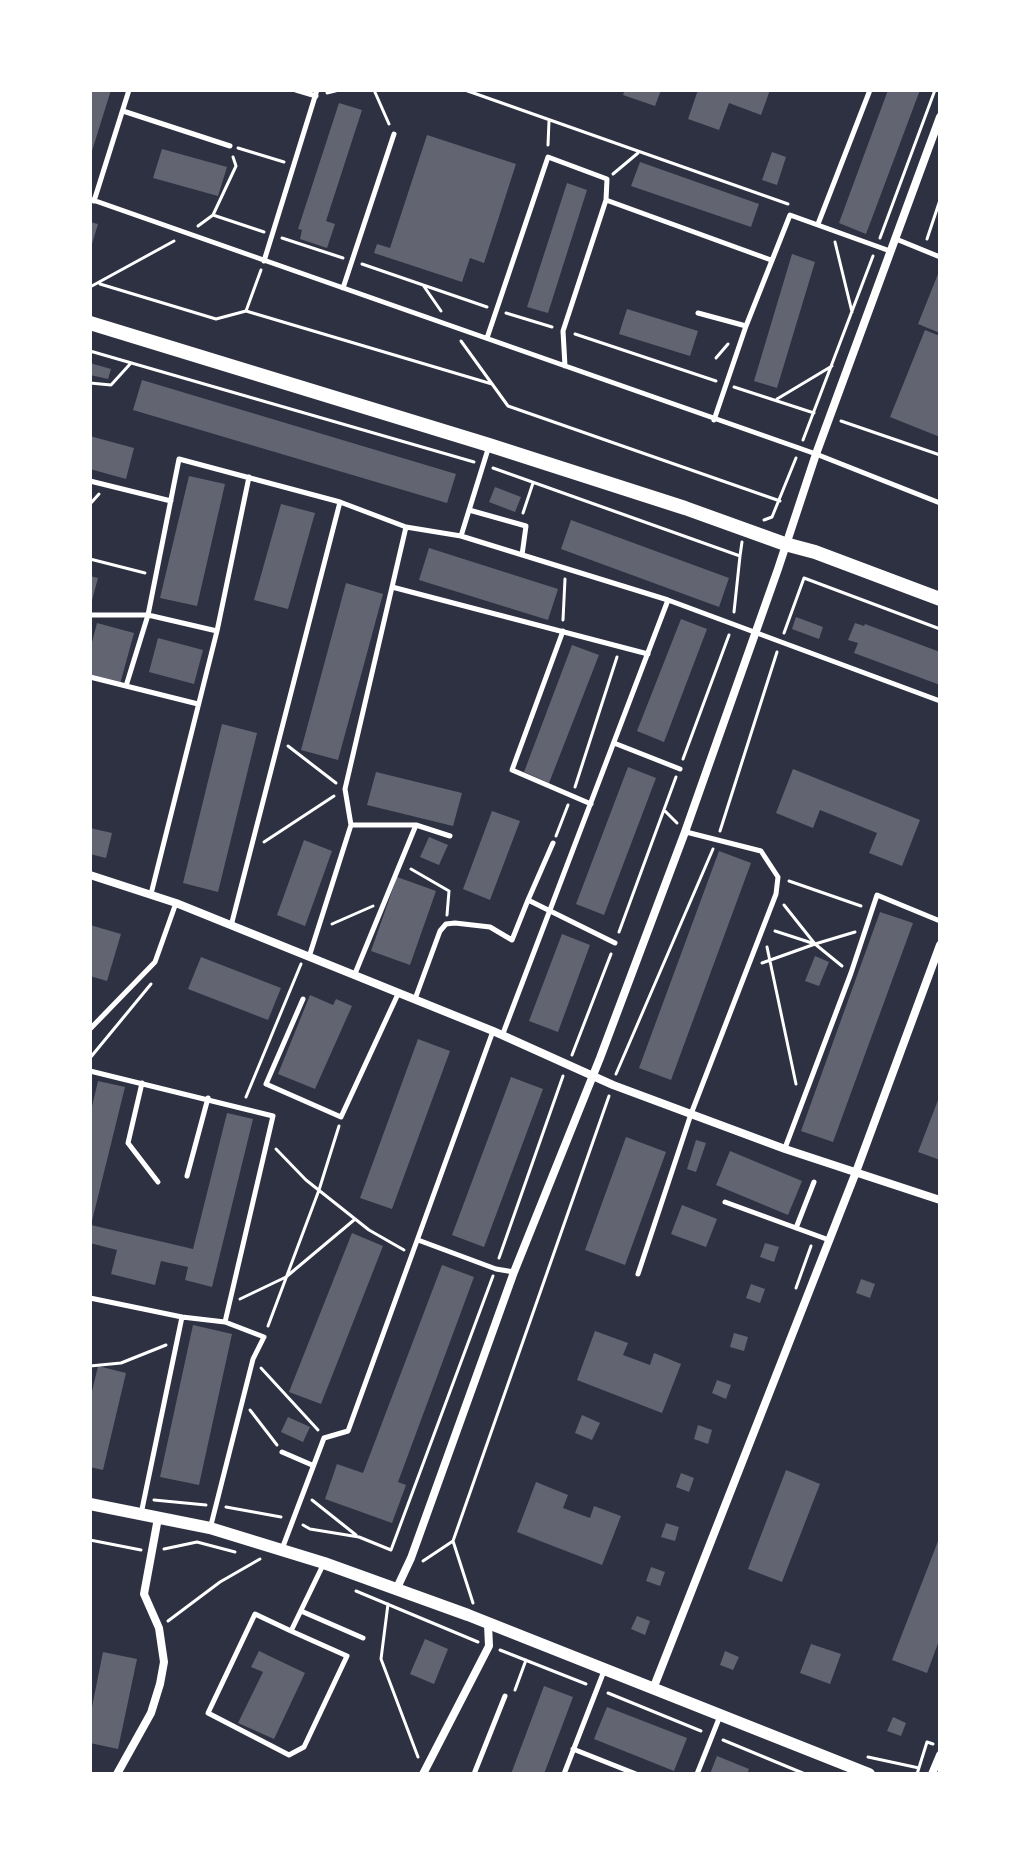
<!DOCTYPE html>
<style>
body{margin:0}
#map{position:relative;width:1030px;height:1864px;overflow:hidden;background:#2d3142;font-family:"PT Sans",sans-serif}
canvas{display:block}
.frame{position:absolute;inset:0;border:92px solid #fff;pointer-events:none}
</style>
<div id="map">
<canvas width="1030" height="1864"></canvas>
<div class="frame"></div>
</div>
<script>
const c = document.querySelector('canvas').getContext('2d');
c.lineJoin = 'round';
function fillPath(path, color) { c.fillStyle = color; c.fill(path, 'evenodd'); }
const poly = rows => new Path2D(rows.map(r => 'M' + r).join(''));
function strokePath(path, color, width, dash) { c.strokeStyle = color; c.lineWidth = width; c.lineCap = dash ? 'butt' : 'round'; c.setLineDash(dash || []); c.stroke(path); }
const building = poly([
 [90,90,111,90,91,154,90,154],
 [625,90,661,90,655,106,623,95],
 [698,90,770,90,761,115,729,103,719,130,688,119],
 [888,90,920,90,866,234,839,223],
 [339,103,362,110,326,221,335,224,327,248,300,239,302,230,298,229],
 [427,135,516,164,484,263,470,258,462,282,374,253,377,244,390,248],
 [162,149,227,167,218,196,153,178],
 [772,152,786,157,777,185,762,180],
 [640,162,759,204,751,227,631,186],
 [567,183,587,190,548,313,527,307],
 [90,222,98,224,91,247,90,247],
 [792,254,815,262,777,388,754,381],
 [938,274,940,275,940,333,918,324],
 [627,309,698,331,690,356,619,334],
 [925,330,940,336,940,437,890,417],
 [90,363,111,369,108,379,90,375],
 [142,380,456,474,447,503,133,410],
 [90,436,134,448,126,479,90,469],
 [189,476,225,484,197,606,160,598],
 [495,487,521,497,515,512,489,502],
 [281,504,315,513,288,609,254,600],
 [571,520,729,578,719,607,561,549],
 [429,548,558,589,548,620,419,580],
 [90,576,98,578,91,604,90,604],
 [346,583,383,594,338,760,301,750],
 [796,617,823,627,819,639,792,629],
 [681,619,707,629,664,742,637,731],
 [97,623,134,633,120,684,90,675,90,650],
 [855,623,864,626,865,624,940,652,940,685,854,653,858,643,848,640],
 [158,638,203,650,194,684,149,672],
 [572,645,599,655,549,783,524,772],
 [222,724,257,733,218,892,183,883],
 [628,767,656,778,604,915,576,904],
 [793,769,920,820,902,866,869,853,877,833,820,810,813,828,776,813],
 [376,772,462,793,453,826,367,805],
 [492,811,520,821,490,900,463,889],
 [90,828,112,833,106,858,90,854],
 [429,837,448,845,439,865,420,857],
 [304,840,332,851,305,926,277,915],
 [719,851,751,863,671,1080,639,1068],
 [397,877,436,891,410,965,371,951],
 [880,912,913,923,833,1142,801,1131],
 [90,925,121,934,107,981,90,976],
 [562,934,590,945,558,1032,529,1021],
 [815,956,829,962,819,986,805,981],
 [201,957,281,988,268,1020,188,989],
 [310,995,333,1005,336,999,352,1006,315,1089,278,1074],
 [418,1039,450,1051,392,1209,360,1198],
 [511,1077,543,1089,484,1247,452,1235],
 [98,1081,125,1087,91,1225,193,1249,227,1113,253,1119,212,1287,185,1280,188,1267,161,1261,155,1285,111,1274,117,1250,90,1243,90,1115],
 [940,1095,940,1160,918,1152],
 [626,1137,666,1152,625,1265,585,1250],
 [696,1140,706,1143,696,1172,687,1169],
 [730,1151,802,1181,788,1215,716,1185],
 [682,1205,717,1219,706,1247,671,1234],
 [352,1233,383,1246,321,1404,289,1392],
 [765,1243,779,1247,774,1262,760,1257],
 [442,1265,474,1277,398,1482,406,1485,392,1523,325,1499,337,1464,363,1473],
 [861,1279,875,1284,870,1298,856,1293],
 [751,1284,765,1289,760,1303,746,1298],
 [193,1325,232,1334,199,1485,160,1477],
 [595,1331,628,1343,623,1355,650,1365,654,1353,681,1364,662,1413,577,1380],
 [734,1333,748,1337,744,1351,730,1347],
 [98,1366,126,1373,103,1470,90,1467,90,1400],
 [717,1380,731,1385,726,1399,712,1393],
 [582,1415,600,1423,592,1440,575,1433],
 [288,1417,310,1427,303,1442,281,1432],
 [698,1425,712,1430,708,1444,694,1439],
 [786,1470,820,1484,782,1582,748,1569],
 [681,1473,694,1478,689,1492,676,1487],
 [536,1482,568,1495,563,1508,590,1518,594,1506,621,1516,602,1565,517,1532],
 [666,1523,679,1527,675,1541,661,1537],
 [940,1536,940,1638,927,1673,892,1660],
 [651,1567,665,1572,660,1586,646,1581],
 [637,1616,650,1621,645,1635,631,1629],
 [425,1639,448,1649,434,1684,410,1674],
 [811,1644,841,1654,830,1684,800,1673],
 [259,1651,305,1673,274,1739,238,1723,263,1672,251,1667],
 [725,1651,739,1657,733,1670,720,1665],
 [103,1652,137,1659,118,1749,90,1743,90,1717],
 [544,1686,573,1697,544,1774,511,1774],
 [607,1707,687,1738,674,1771,594,1739],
 [893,1717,906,1723,901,1736,887,1731],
 [717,1756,749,1769,747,1774,710,1774]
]);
const path = poly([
 [374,90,389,124],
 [465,90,788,204],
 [327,93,339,90],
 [548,145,549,121],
 [238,148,284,162],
 [613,174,638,153],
 [213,215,236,166,233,157],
 [198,226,213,215,264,232],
 [282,238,343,258],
 [880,238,935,90],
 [927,239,940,200],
 [835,242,852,312],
 [362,264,487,307],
 [100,284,216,319,246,311,492,384],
 [423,285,441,311],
 [90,287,174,241],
 [246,311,261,270],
 [506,313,552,327],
 [575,334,716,381],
 [461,341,508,406,780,501],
 [90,351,474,462],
 [716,358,728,344],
 [90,383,111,385,131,363],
 [734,387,814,413],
 [777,399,832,366],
 [841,421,940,455],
 [803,440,873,256],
 [493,468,740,556,742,542],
 [90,504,99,494],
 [523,513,533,483],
 [764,520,772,517,796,458],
 [90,559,145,573],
 [734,612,740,556],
 [563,620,565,579],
 [784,633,804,578,940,629],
 [288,746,336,783],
 [683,759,729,635],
 [575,787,617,657],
 [665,811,677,823],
 [720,831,777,652],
 [556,836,568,805],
 [264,842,334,796],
 [411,869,449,891,447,915],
 [789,881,861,906],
 [784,905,815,944,842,966],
 [332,924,373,906],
 [775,931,815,944,855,932],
 [619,932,676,777],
 [767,947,796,1084],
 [762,963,815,944],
 [572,1055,611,954],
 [90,1058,151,984],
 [616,1074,713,849],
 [246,1097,301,964],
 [276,1149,306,1180,369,1230,404,1250],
 [499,1258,563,1076],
 [796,1288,811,1246],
 [240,1299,286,1277,354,1220],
 [268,1326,319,1190,339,1126],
 [90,1366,121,1363,166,1345],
 [261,1368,318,1430],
 [250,1410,277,1445],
 [154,1500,206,1505],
 [312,1500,356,1535],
 [226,1507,281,1517],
 [303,1525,310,1529,359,1537,391,1550,493,1276],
 [90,1540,141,1550],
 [164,1549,197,1542,235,1552],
 [423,1561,453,1541],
 [356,1591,478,1642],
 [473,1603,453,1541,609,1096],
 [388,1604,381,1659,418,1757],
 [168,1621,220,1582,260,1559],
 [500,1650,586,1684],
 [515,1690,526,1660],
 [608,1693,701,1731],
 [723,1740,805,1774],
 [868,1757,919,1768],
 [917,1774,927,1742,933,1744]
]);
const service = poly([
 [296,90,316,96],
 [123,111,230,146],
 [90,199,816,454,940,503],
 [94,201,129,90],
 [818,224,870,90],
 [896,239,940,257],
 [264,261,317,90],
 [343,288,394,134],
 [698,313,746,326],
 [487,338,548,157,607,179,606,200],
 [565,366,563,331,606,200,771,260],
 [714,420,746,326,790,215,890,251],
 [90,481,171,501],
 [469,510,526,526,522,555],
 [461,536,489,446],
 [392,587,648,654],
 [90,615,148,615,126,686],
 [217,631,148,615,179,459,340,502,406,527],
 [563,631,512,770,591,804],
 [90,677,198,704],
 [614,743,680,769],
 [351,825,416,825,354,976],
 [416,825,450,836],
 [151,894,217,631,249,477],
 [528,900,553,843],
 [231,926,340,502],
 [309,957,351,825,345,789,406,527,461,536,668,600,940,701],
 [303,999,266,1084,341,1117,398,994],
 [415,999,440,931,446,924,455,923,490,927,512,940,528,900,615,943],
 [90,1029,155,962,176,903],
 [502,1036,668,600],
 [90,1071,273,1116,225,1322],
 [142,1083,128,1143,158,1182],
 [785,1148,851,973,877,895,940,921],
 [187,1176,208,1098],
 [725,1202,829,1240],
 [796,1228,814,1182],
 [418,1240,496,1269,514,1272],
 [638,1274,691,1114,776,894,778,877,761,851,686,832],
 [90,1298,182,1317,225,1322,264,1337,253,1359,211,1525],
 [282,1452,312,1465],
 [141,1514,182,1317],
 [282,1549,324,1438,348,1431,493,1031],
 [301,1611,363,1638],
 [291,1631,255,1614,208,1713,289,1755,304,1747,347,1656,291,1631,324,1563],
 [573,1749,636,1774],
 [474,1774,505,1696],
 [564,1774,604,1671],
 [697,1774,720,1716]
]);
const minor = poly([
 [90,875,176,903,493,1031,613,1085,785,1149,940,1200],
 [396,1590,411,1558,514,1272,600,1058,685,832,778,569,816,454,940,117],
 [653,1689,856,1172,940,945],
 [117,1774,151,1713,160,1684,164,1662,159,1628,144,1594,158,1518],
 [423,1774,489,1646,488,1624],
 [932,1774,940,1755]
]);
const tertiary = poly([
 [90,1504,210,1528,324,1563,468,1615,869,1774]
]);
const secondary = poly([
 [90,323,489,445,685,508,785,544,815,552,940,599]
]);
fillPath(building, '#626471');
strokePath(path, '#fff', 3);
strokePath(service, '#fff', 5);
strokePath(minor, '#fff', 8);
strokePath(tertiary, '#fff', 12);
strokePath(secondary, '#fff', 14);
</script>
